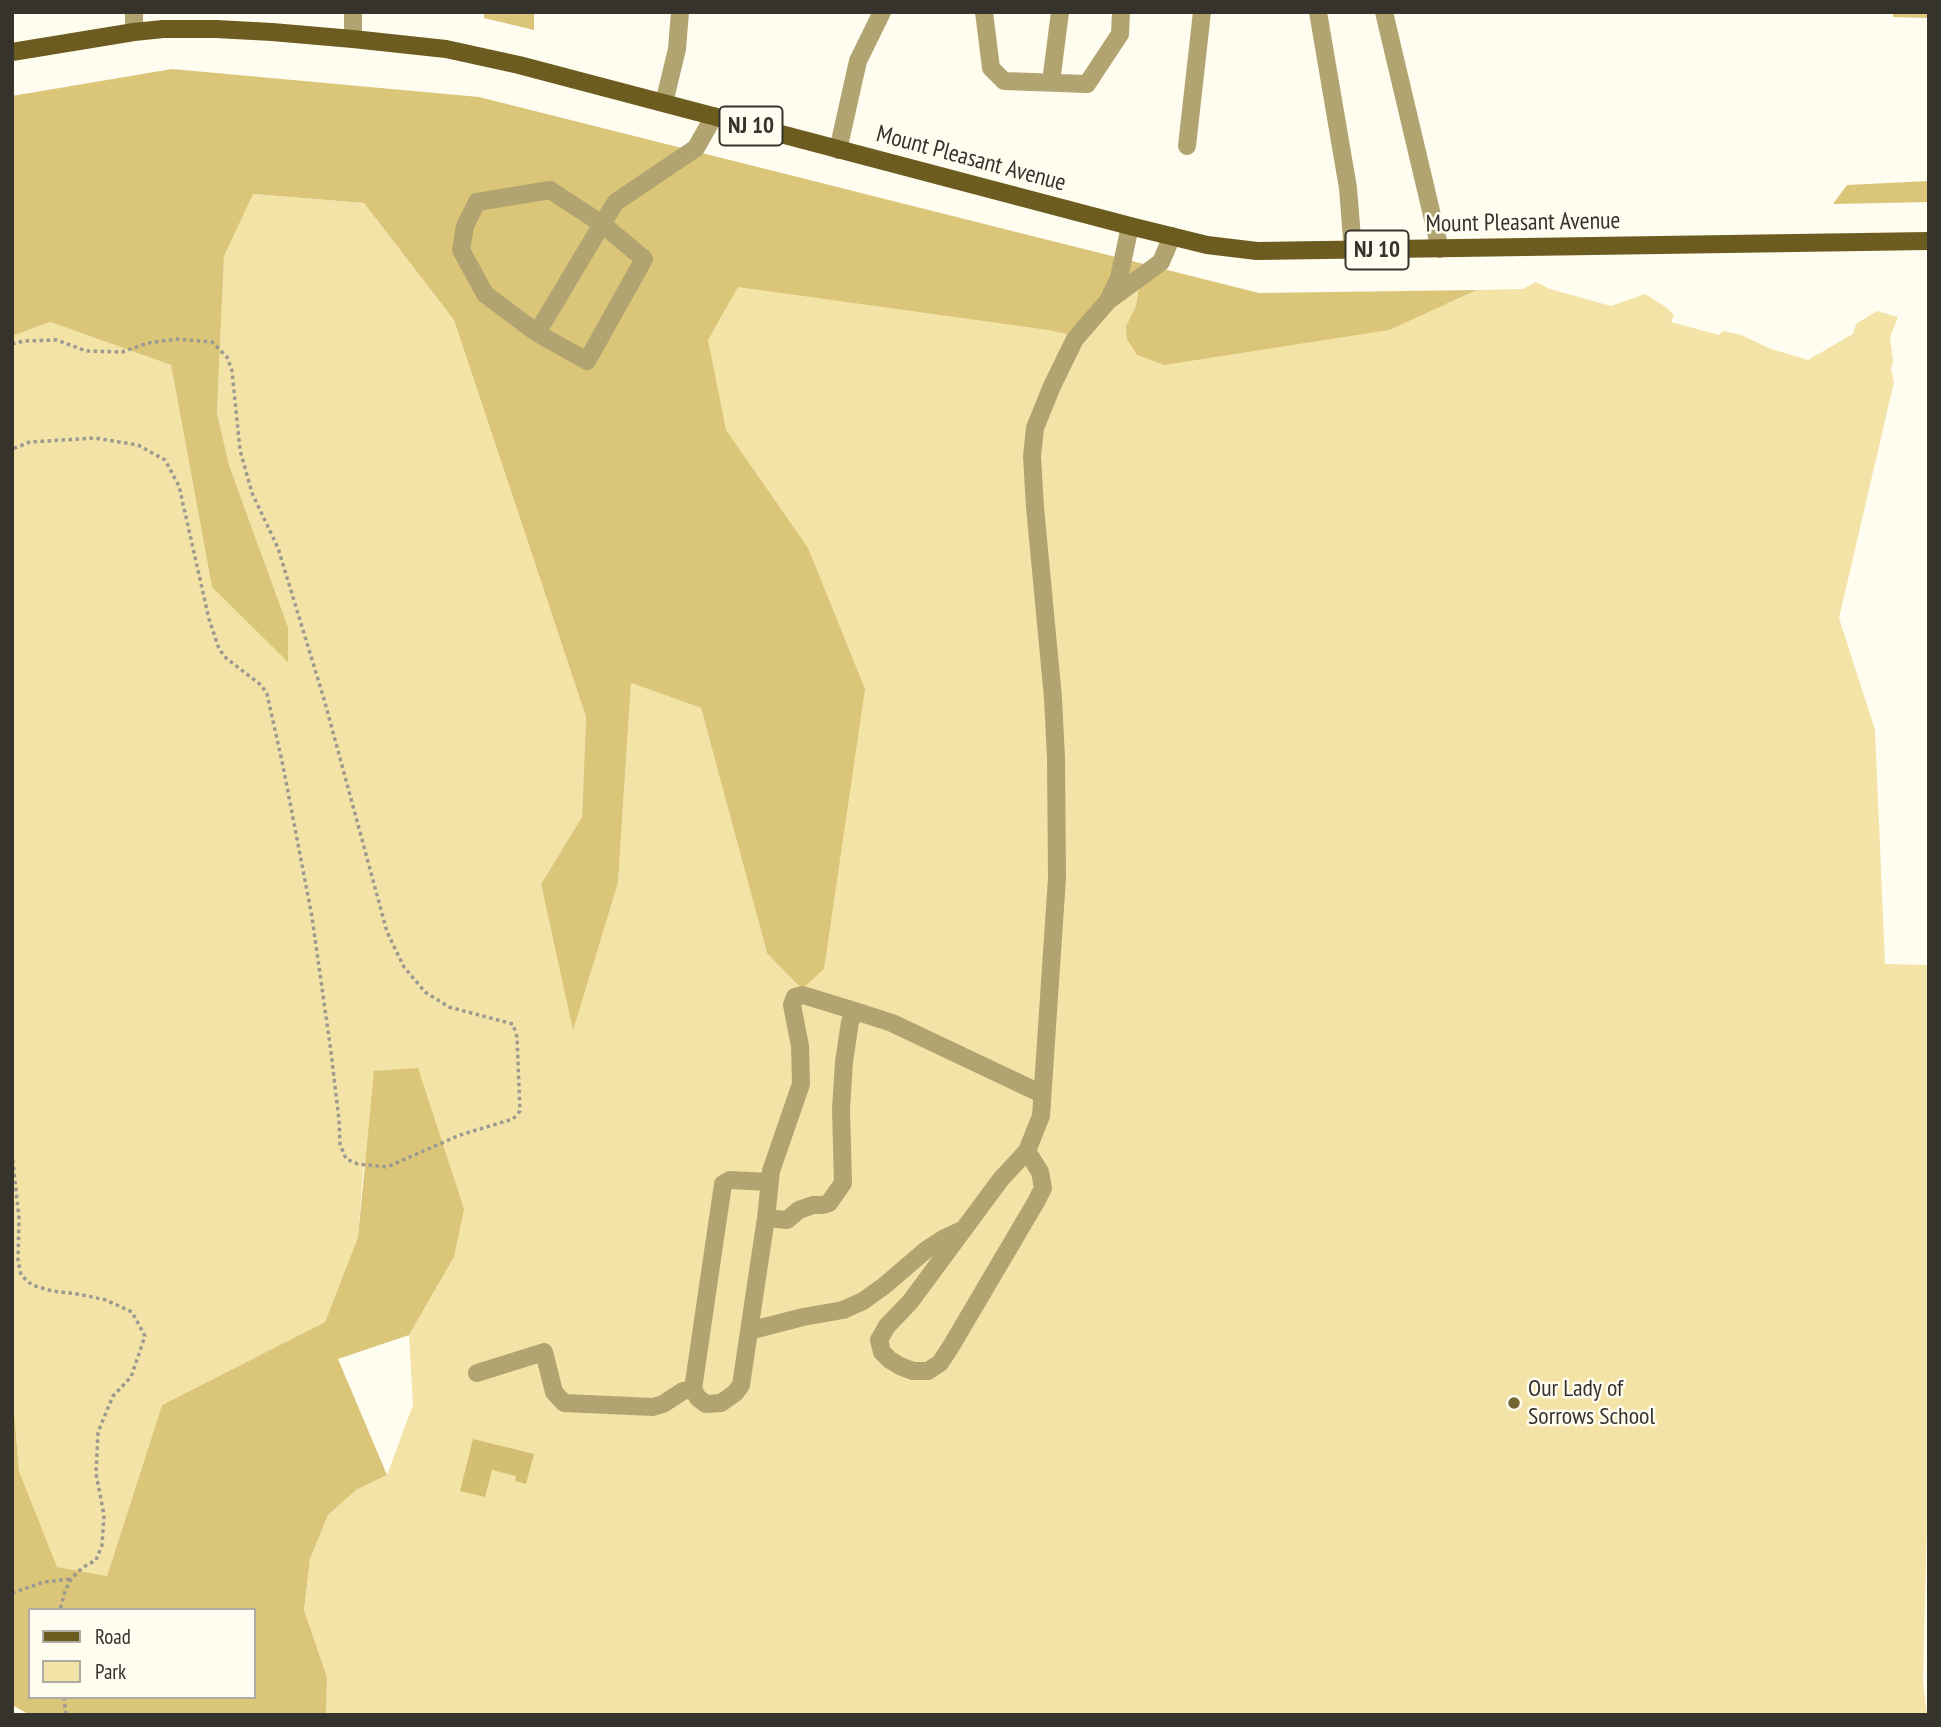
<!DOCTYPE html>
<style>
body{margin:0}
#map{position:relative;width:1941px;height:1727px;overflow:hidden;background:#fffcf0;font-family:"PT Sans Narrow",sans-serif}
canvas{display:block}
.frame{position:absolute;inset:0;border:14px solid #35332c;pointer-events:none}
.legend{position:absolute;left:28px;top:1608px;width:228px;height:91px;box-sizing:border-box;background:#fffcf0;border:2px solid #aeaca2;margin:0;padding:9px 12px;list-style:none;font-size:21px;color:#35332c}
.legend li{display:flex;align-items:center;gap:14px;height:35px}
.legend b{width:35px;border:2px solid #aeaca2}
</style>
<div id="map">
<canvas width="1941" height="1727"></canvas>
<div class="frame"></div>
<ul class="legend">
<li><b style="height:9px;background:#6c5c1f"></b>Road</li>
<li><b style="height:19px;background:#f4e3a7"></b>Park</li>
</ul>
</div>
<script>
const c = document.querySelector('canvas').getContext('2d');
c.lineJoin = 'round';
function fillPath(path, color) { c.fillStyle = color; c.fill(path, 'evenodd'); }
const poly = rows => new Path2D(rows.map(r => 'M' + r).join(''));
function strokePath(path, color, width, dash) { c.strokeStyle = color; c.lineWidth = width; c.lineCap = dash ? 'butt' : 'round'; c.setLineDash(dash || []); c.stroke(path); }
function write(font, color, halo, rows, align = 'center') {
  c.font = font + ' "PT Sans Narrow",sans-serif'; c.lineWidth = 5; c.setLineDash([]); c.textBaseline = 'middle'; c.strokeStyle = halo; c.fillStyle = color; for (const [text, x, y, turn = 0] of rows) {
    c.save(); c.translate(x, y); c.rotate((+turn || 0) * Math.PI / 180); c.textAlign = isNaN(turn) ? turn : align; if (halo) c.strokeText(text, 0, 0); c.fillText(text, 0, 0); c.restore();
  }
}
const green = poly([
 [252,194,364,203,454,320,586,717,582,817,541,884,573,1028,618,883,631,683,701,708,767,953,726,430,722,412,692,378,717,278,1104,314,1134,289,1140,288,1136,306,1126,326,1447,304,1477,290,1523,289,1536,282,1550,289,1611,306,1645,294,1666,307,1674,315,1671,322,1719,335,1723,331,1741,335,1771,349,1808,360,1853,334,1856,324,1877,311,1898,317,1890,337,1893,361,1891,369,1894,382,1839,618,1875,730,1885,964,1929,965,1929,1439,1923,1681,1927,1715,326,1715,327,1677,304,1610,310,1559,328,1515,356,1490,387,1475,413,1405,409,1335,454,1257,364,1161,358,1237,325,1322,162,1405,107,1576,57,1568,19,1471,12,1384,12,336,50,322,171,365,212,587,288,627,229,465,217,413,224,256]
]);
const forest = poly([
 [484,12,534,12,534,30,484,18],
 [1893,12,1929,12,1929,18,1893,17],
 [172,69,479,97,1259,293,1477,290,1389,330,1164,365,1137,355,1127,339,1126,326,1136,306,1139,288,1134,289,1103,317,1085,338,1049,330,738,287,708,340,726,430,808,548,865,689,824,969,802,989,767,953,701,708,631,683,618,883,573,1030,541,884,582,817,586,717,454,320,364,203,253,194,224,256,217,413,229,465,288,627,288,662,212,587,171,365,50,322,12,336,12,96],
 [1929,181,1929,202,1833,204,1847,185],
 [418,1068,464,1209,454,1257,409,1335,338,1359,387,1475,356,1490,328,1515,310,1559,304,1610,327,1677,326,1715,30,1715,12,1705,12,1384,19,1471,57,1567,107,1576,162,1405,325,1322,358,1237,374,1071],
 [30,1610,254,1610,254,1697,30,1697]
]);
const water = poly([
 [473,1439,534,1454,526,1484,515,1481,516,1476,492,1470,485,1497,460,1491]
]);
const path = poly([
 [12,344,24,341,57,340,86,351,122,352,148,343,177,339,212,342,227,357,232,371,240,450,252,493,278,548,324,699,387,932,404,967,425,992,449,1007,513,1024,517,1037,520,1111,513,1119,460,1135,387,1167,358,1164,346,1159,340,1144,339,1120,331,1052,312,917,283,766,267,694,261,685,226,658,219,649,209,619,179,486,165,460,138,445,95,438,30,442,12,449],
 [12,1153,19,1218,18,1260,21,1275,32,1285,52,1291,78,1294,106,1300,132,1312,145,1336,131,1377,113,1396,98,1432,96,1474,104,1515,102,1545,96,1560,82,1568,71,1579,65,1591,60,1610],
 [12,1593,44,1582,71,1579],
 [64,1697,66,1715]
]);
const minor = poly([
 [984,12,991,68,1004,81,1087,84,1120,34,1121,12],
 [1318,12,1348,188,1353,251],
 [1384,12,1440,249],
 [134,32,134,12],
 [353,39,353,12],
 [1051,82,1060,12],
 [664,103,677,49,680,12],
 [1187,146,1202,12],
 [838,150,858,61,882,12],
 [1108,301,1119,278,1130,226],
 [537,333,587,361,644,259,602,224,550,190,477,202,465,226,461,250,485,294,537,333,602,224,616,202,696,148,714,116],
 [1027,1151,1040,1172,1043,1188,1036,1202,950,1348,940,1363,928,1371,913,1371,900,1366,890,1360,882,1352,879,1340,887,1326,910,1302,1001,1179,1027,1151,1041,1116,1057,878,1056,758,1053,698,1035,507,1032,456,1035,428,1052,386,1075,339,1108,301,1161,262,1172,236],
 [769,1182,730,1180,723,1184,693,1389,698,1398,706,1404,721,1403,735,1393,741,1385,766,1218,771,1171,801,1084,800,1046,792,1005,795,997,803,995,855,1011],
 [766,1218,787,1220,799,1210,813,1205,823,1205,829,1203,843,1183,841,1109,844,1062,850,1022,855,1011,892,1023,1042,1094],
 [749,1331,803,1317,843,1310,863,1301,884,1286,926,1250,943,1239,960,1231],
 [477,1373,544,1352,554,1392,564,1403,653,1407,663,1404,683,1391,693,1389]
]);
const major = poly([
 [12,52,134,32,163,29,216,29,272,32,353,39,446,49,519,65,1130,226,1207,245,1257,251,1929,241]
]);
const markers = [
 [1514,1403,7,"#746633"]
];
const shields = [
 [751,126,63],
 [1377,250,63]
];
const shieldNames = [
 ["NJ 10",751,126],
 ["NJ 10",1377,250]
];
const streetNames = [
 ["Mount Pleasant Avenue",971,159,15],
 ["Mount Pleasant Avenue",1523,223,-1]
];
const poiNames = [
 ["Our Lady of",1528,1389],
 ["Sorrows School",1528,1417]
];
fillPath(green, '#f4e3a7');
fillPath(forest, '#dac578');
fillPath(water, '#d3be71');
strokePath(path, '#9c9990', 3.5, [3.5, 3.5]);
strokePath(minor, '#b2a470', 18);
strokePath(major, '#6c5c1f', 18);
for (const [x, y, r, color] of markers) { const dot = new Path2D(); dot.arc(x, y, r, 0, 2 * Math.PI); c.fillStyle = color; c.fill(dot); strokePath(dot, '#fffcf0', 2.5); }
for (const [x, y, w] of shields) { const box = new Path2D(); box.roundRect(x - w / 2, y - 19.5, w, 39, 5); c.fillStyle = '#fffcf0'; c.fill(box); strokePath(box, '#35332c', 2); }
write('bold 23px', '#35332c', null, shieldNames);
write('24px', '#35332c', '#fffcf0', streetNames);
write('24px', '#35332c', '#fffcf0', poiNames, 'left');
</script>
